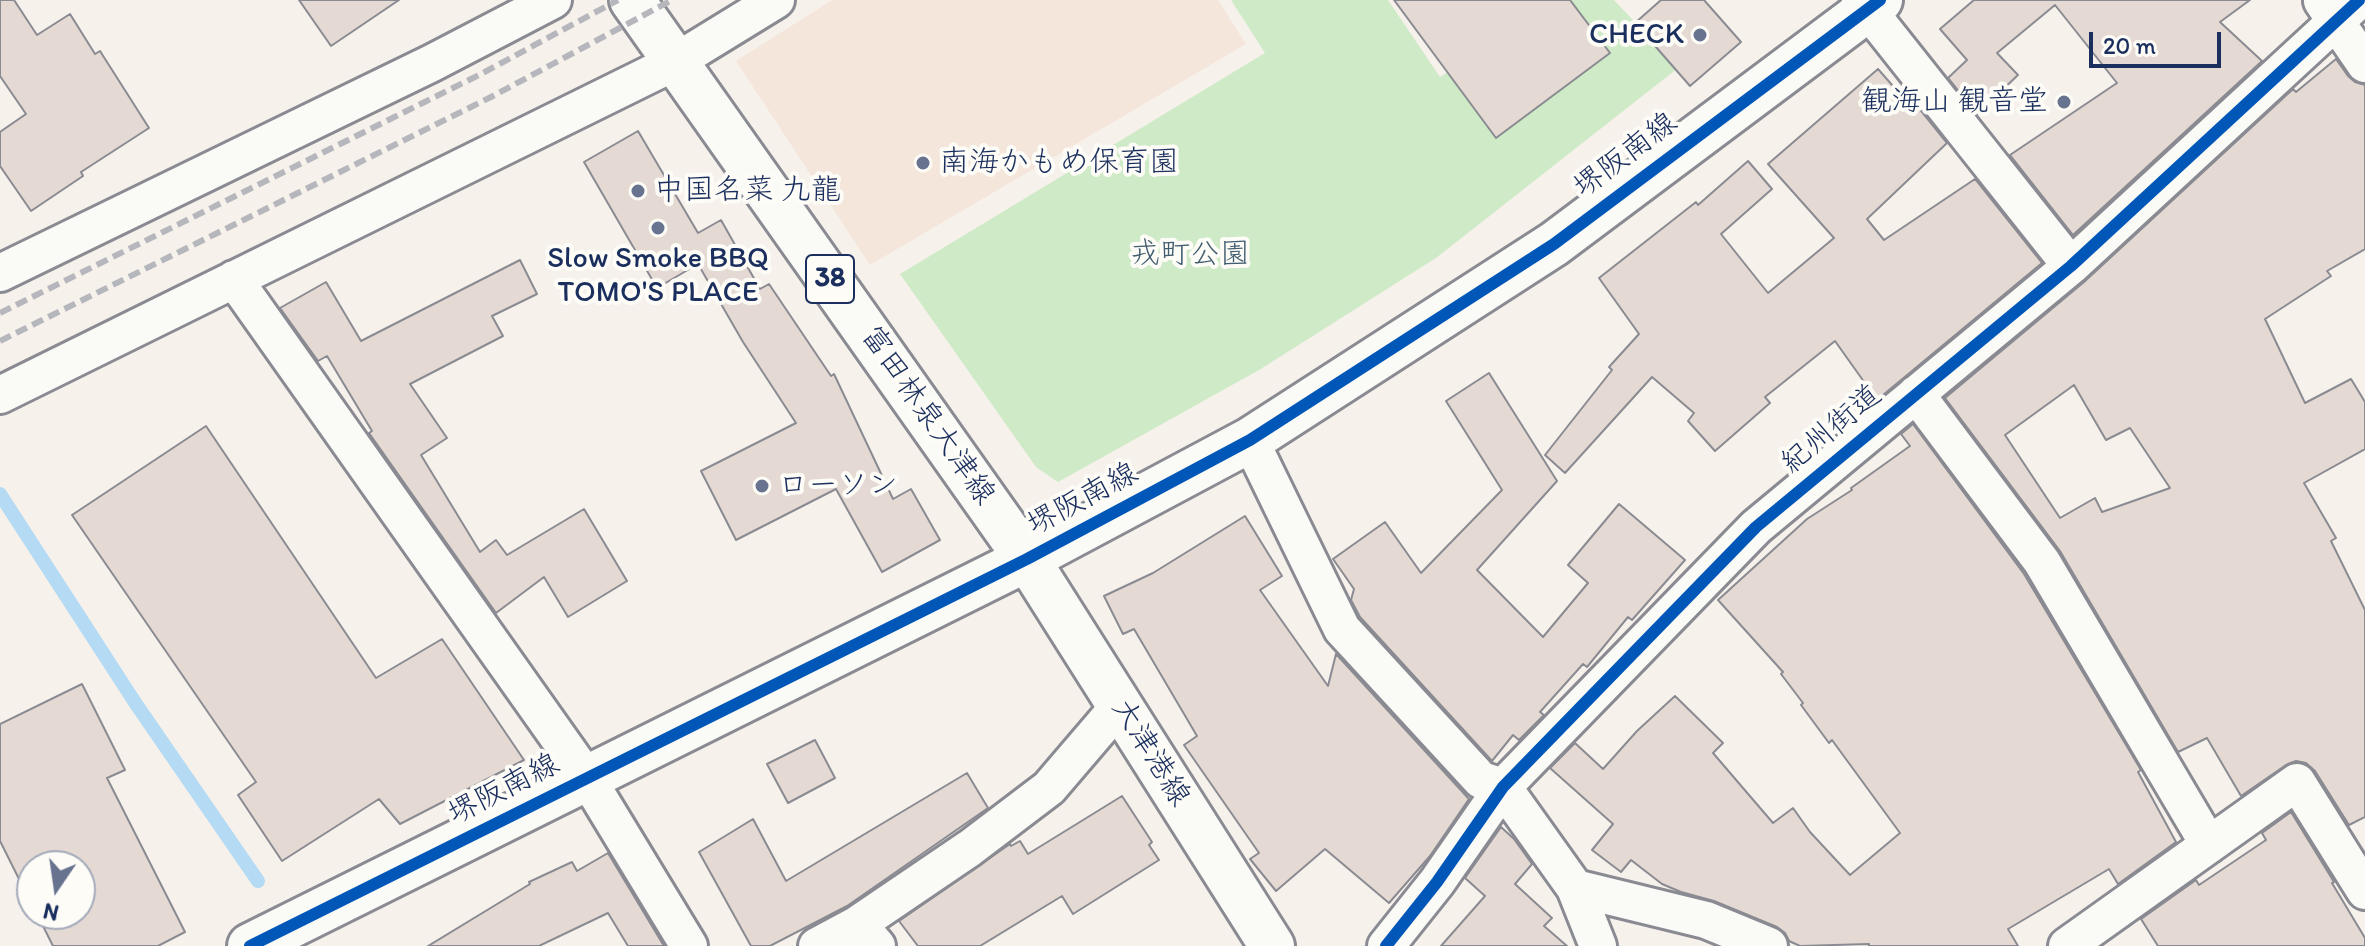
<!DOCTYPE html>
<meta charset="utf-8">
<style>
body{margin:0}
#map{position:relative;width:2365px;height:946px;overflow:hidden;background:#f7f1ec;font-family:Itim,sans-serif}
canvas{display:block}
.north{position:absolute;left:16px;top:850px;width:80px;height:80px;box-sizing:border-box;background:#fdfcf7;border:2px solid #a3aaba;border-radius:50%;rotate:193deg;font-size:22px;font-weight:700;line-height:32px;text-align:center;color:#1b2f5e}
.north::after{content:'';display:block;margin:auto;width:28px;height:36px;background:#687390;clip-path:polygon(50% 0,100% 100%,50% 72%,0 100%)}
.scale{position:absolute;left:2089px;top:32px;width:132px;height:36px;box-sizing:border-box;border:4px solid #1b2f5e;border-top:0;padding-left:10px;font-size:24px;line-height:28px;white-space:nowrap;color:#1b2f5e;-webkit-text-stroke:6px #fdfcf7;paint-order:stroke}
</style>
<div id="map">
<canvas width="2365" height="946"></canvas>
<div class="north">N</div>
<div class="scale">20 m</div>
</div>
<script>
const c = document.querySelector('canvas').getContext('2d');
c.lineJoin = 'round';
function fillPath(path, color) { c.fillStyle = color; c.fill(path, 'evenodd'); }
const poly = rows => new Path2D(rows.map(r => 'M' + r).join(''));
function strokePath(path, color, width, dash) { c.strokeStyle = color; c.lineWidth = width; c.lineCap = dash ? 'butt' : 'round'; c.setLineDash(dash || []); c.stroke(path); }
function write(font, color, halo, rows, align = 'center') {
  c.font = font + ' Itim,"Klee One",sans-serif'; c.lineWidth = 8; c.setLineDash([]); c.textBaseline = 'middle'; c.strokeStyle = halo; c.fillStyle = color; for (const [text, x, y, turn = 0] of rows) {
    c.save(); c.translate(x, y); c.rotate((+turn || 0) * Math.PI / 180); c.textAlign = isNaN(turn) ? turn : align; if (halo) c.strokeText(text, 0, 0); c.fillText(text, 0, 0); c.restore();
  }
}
const built = poly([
 [832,0,1218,0,1246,44,870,265,736,61]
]);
const green = poly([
 [1231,0,1388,0,1440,77,1566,0,1614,0,1678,68,1436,258,1259,370,1058,482,1036,467,900,274,1265,53]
]);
const stream = poly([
 [0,494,136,704,258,881]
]);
const building = poly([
 [0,0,14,0,37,35,70,14,95,54,100,51,149,128,81,172,83,176,31,211,0,166,0,132,26,114,0,76,0,0],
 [299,0,399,0,331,46,299,0],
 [1394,0,1570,0,1610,53,1496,138,1394,0],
 [1661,0,1704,0,1741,42,1690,86,1635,23,1661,0],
 [1974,0,2250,0,2220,22,2262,61,2073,235,2010,155,2117,83,2055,5,1997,53,2018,75,1977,114,1948,78,1967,60,1940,29,1974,0],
 [2336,59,2348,76,2355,82,2365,85,2365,249,2327,271,2331,276,2265,319,2305,403,2351,379,2365,402,2365,449,2304,483,2336,538,2331,541,2365,610,2365,817,2349,825,2315,771,2306,763,2296,761,2286,765,2241,796,2207,738,2178,752,2060,551,1945,398,2084,282,2293,89,2296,92,2336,59],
 [2074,385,2106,440,2130,428,2170,488,2102,512,2095,498,2060,518,2005,435,2074,385],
 [1878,69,1914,110,1918,107,1947,143,1867,219,1884,240,1975,179,2042,263,1877,400,1835,341,1765,397,1770,403,1715,451,1688,421,1694,413,1652,377,1565,473,1545,455,1612,370,1609,367,1639,334,1599,278,1696,202,1698,205,1748,161,1772,189,1721,234,1768,293,1834,238,1768,164,1878,69],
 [638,131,698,233,721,220,760,289,769,284,831,376,834,374,893,499,911,489,940,540,882,572,836,489,736,540,701,471,796,423,743,342,698,264,657,288,584,162,638,131],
 [520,260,537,294,492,316,503,336,410,384,447,438,421,455,480,552,496,540,507,555,584,509,627,581,568,617,544,577,496,613,369,433,372,431,327,356,318,361,280,308,326,282,361,341,520,260],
 [1489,373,1557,481,1477,570,1543,637,1588,583,1568,565,1619,504,1685,560,1632,620,1628,617,1587,667,1583,664,1540,712,1544,715,1519,740,1513,735,1492,761,1360,617,1351,600,1354,589,1333,559,1385,522,1421,573,1502,490,1446,401,1489,373],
 [1913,424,2024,574,2141,770,2138,772,2176,842,2118,884,2109,869,2008,929,2018,946,1869,946,1869,944,1800,946,1789,941,1785,933,1777,927,1714,901,1681,892,1662,884,1631,860,1621,872,1592,850,1613,824,1550,768,1575,743,1603,769,1637,731,1675,696,1723,743,1713,753,1773,823,1793,808,1810,832,1850,875,1900,833,1832,740,1829,743,1801,705,1803,703,1781,674,1783,672,1718,600,1807,519,1852,490,1851,488,1910,446,1901,434,1913,424],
 [206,426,376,678,442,639,524,760,400,824,379,799,282,861,238,795,256,782,72,515,206,426],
 [1245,516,1282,576,1260,590,1328,686,1336,654,1469,799,1430,856,1389,903,1325,849,1276,891,1250,859,1259,853,1184,745,1197,736,1134,629,1123,634,1104,596,1153,573,1245,516],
 [82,684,125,770,107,778,185,932,158,946,53,946,37,914,80,914,80,866,32,866,32,905,0,841,0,724,82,684],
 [815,740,835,778,788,803,767,764,815,740],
 [967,773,988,808,847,906,770,946,751,946,699,852,753,819,786,881,967,773],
 [1122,796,1152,842,1149,845,1159,860,1073,914,1062,896,980,946,918,946,899,921,1010,844,1011,846,1020,841,1028,854,1122,796],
 [2291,812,2334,882,2332,883,2365,938,2365,946,2158,946,2141,919,2196,880,2199,885,2266,840,2262,833,2291,812],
 [1501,827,1514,839,1532,864,1515,884,1552,918,1544,926,1567,946,1441,946,1485,896,1465,878,1501,827],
 [608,853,664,946,628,946,608,913,539,946,428,946,530,884,529,882,572,862,577,871,608,853]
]);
const minor = poly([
 [1860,0,2071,266],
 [2322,1,2365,64],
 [0,273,432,63,553,0],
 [234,279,587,778,689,946],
 [1916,394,2042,562,2209,845],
 [0,395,675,62,776,0],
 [1250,440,1342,629,1481,780,1503,787,1575,888,1598,946],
 [1575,888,1706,920,1769,946],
 [858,924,970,848,1049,788,1120,705],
 [817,946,858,924,877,946],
 [1386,946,1437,882,1503,787,1756,527,2071,266,2359,0],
 [2067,946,2297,782,2365,891]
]);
const secondary = poly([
 [1027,559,1272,946],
 [250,946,1027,559,1250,440,1554,244,1880,0]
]);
const primary = poly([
 [632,0,1027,559]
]);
const rail = poly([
 [0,313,481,74,618,0],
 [0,341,493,96,672,0]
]);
const cycleway = poly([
 [250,946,1027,559,1250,440,1554,244,1880,0],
 [1386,946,1437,882,1503,787,1756,527,2071,266,2359,0]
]);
const markers = [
 [1700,35,8,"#687390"],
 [2064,102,8,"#687390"],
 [923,163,8,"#687390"],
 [638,191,8,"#687390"],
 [658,228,8,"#687390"],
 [762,486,8,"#687390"]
];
const shields = [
 [830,279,48]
];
const shieldNames = [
 ["38",830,279]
];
const poiNames = [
 ["CHECK",1684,35,"right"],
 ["観海山 観音堂",2048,102,"right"],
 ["南海かもめ保育園",939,163],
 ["中国名菜 九龍",654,191],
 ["Slow Smoke BBQ",658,259,"center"],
 ["TOMO'S PLACE",658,293,"center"],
 ["ローソン",778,486]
];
const streetNames = [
 ["堺阪南線",1626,156,-37],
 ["富田林泉大津線",927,416,55],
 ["紀州街道",1832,430,-40],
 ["堺阪南線",1083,500,-28],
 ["大津港線",1150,753,58],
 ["堺阪南線",504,790,-27]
];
const parkNames = [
 ["戎町公園",1190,255]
];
fillPath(built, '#f5e6dc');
fillPath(green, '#ceeac6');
strokePath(stream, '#b5dbf4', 14);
fillPath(building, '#e5dad3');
strokePath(building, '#8a8b92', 2);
strokePath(minor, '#8a8b92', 42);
strokePath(secondary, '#8a8b92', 50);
strokePath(primary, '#8a8b92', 50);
strokePath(minor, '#fafaf7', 36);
strokePath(secondary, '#fafaf7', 44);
strokePath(primary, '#fafaf7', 44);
strokePath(rail, '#b6b7bc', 6, [12, 6]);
strokePath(cycleway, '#0057b8', 12);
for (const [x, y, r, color] of markers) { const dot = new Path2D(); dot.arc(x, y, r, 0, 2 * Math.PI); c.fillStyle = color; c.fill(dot); strokePath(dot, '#fdfcf7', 3); }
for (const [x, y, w] of shields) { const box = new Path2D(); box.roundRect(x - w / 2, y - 24, w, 48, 6); c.fillStyle = '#fdfcf7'; c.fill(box); strokePath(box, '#1b2f5e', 2); }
write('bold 28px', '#1b2f5e', null, shieldNames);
write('30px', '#1b2f5e', '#fdfcf7', poiNames, 'left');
write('30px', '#1b2f5e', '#fdfcf7', streetNames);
write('30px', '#405c70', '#fdfcf7', parkNames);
</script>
